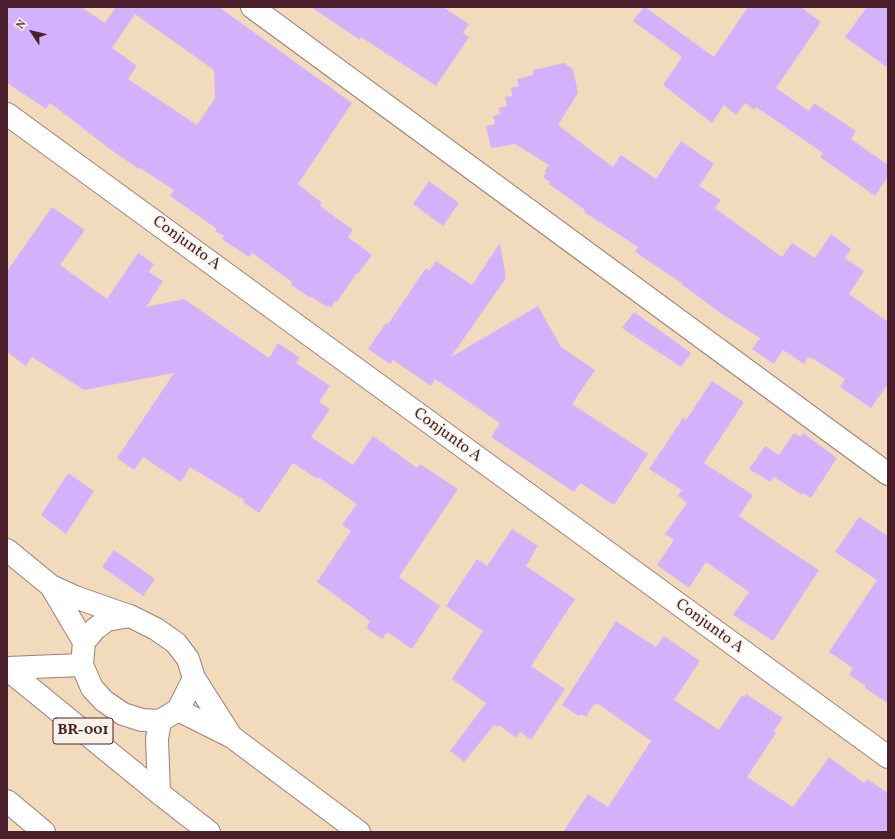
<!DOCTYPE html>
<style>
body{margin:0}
#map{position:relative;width:895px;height:839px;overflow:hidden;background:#f2dbbc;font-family:Vollkorn,serif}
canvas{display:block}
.frame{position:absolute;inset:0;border:8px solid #4a1f2b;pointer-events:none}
.north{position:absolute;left:12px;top:12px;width:40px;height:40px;-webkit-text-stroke:3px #f7f3e8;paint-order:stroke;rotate:305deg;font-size:11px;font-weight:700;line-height:16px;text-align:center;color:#4a1f2b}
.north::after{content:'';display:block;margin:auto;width:14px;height:18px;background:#4a1f2b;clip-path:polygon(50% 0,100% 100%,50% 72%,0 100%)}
</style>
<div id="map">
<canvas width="895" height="839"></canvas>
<div class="frame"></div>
<div class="north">N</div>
</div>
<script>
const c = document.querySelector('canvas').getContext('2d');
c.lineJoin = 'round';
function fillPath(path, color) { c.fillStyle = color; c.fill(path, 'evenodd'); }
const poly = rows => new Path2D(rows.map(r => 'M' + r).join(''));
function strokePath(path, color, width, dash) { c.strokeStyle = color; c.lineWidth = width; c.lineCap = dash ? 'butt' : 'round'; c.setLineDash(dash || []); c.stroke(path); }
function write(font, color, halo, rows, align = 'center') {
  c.font = font + ' Vollkorn,serif'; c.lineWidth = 3; c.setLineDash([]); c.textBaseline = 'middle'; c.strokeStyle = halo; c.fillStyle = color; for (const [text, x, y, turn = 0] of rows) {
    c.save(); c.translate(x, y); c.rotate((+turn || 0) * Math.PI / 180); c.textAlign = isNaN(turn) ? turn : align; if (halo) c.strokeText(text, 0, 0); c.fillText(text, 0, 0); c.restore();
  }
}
const building = poly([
 [7,7,81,7,105,23,116,7,219,7,352,103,298,184,322,203,320,206,353,230,348,237,372,255,358,274,357,273,337,302,335,301,331,308,328,306,327,307,312,297,311,298,291,285,292,282,252,253,249,257,222,239,224,236,215,231,217,229,170,196,174,190,140,168,139,169,114,152,50,103,46,109,7,83],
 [135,14,214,70,215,98,197,125,128,79,137,66,112,48],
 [311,7,443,7,469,24,463,33,469,37,436,86,361,37,360,40],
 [644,7,645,7,714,57,748,7,801,7,821,22,776,88,809,111,814,103,856,131,851,139,888,165,888,176,875,196,820,157,823,153,756,107,754,110,745,103,736,115,724,105,712,123,663,85,682,57,633,21],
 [867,7,888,7,888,68,845,37],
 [564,63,573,69,578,93,558,125,613,167,621,155,656,179,681,141,714,164,699,186,721,200,715,208,782,257,792,243,815,258,831,234,851,249,845,258,864,271,849,294,888,322,888,384,871,408,840,387,845,379,812,358,811,359,808,357,804,364,783,350,774,364,752,349,760,338,722,314,681,284,682,283,635,252,638,247,584,212,585,210,549,184,550,182,543,177,546,173,545,171,549,165,515,144,491,148,486,126,495,124,493,116,500,114,499,108,507,106,505,97,512,96,511,88,519,86,517,79,533,75,533,70],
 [429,181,459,203,443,226,413,204],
 [52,207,85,230,60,265,107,299,138,253,154,264,149,272,163,281,146,307,184,299,269,358,278,343,300,358,296,363,330,386,319,402,330,409,311,437,353,465,373,436,417,468,420,464,458,489,399,577,440,606,412,649,387,632,382,639,366,628,370,621,317,582,351,531,342,525,357,504,318,477,317,479,293,463,259,513,243,502,244,500,190,467,181,482,143,457,134,470,117,458,174,373,84,390,32,357,26,366,7,352,7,271],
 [500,243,506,278,451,357,538,306,561,347,595,370,572,404,648,454,614,505,580,483,574,492,491,437,500,423,435,379,431,386,393,360,390,364,368,349,386,323,388,324,426,268,429,271,436,261,472,285],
 [634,312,691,353,681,367,622,328],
 [712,381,744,402,704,463,753,495,739,516,782,546,819,570,773,641,733,615,749,592,706,562,689,588,657,565,674,540,665,534,687,503,678,496,682,490,649,469,683,418,686,420],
 [794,433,801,437,803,433,837,458,811,498,803,493,802,495,774,477,770,482,749,469,765,446,779,455],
 [68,473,94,491,66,534,41,515],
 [859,517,888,536,888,703,865,688,866,686,849,675,853,668,829,652,877,580,835,552],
 [512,529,538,546,526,566,575,599,531,666,565,689,531,740,520,732,516,738,499,725,497,727,494,725,464,762,450,751,486,703,452,679,483,631,446,606,477,559,487,566],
 [114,550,155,579,143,596,102,567],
 [616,621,656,647,664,636,700,661,674,700,719,730,742,695,744,697,746,694,783,718,774,731,776,733,747,777,793,807,829,757,864,783,867,779,888,793,888,832,563,832,588,794,608,807,651,741,597,703,596,705,594,704,586,717,580,714,579,716,562,705]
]);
const minor = poly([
 [252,7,888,474],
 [7,114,888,757]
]);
const tertiary = poly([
 [7,550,51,586,75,597,129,616],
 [51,586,84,642],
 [130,616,156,629,176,643,188,659,194,678,178,710,160,721,142,720,123,714,104,701,92,688,82,665,84,642,95,629,107,620,130,616],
 [194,678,231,736],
 [178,710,232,737,359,832]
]);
const trunk = poly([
 [7,668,82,665],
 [7,669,159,793,209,832],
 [159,793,157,739,160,721],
 [7,801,44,832]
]);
const shields = [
 [83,731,60]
];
const shieldNames = [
 ["BR-001",83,731]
];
const streetNames = [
 ["Conjunto A",186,244,36],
 ["Conjunto A",447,436,36],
 ["Conjunto A",709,627,36]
];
fillPath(building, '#d4b2fb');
strokePath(minor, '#9e7d74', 24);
strokePath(tertiary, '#9e7d74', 24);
strokePath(trunk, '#9e7d74', 24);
strokePath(minor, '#fff', 22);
strokePath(tertiary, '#fff', 22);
strokePath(trunk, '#fff', 22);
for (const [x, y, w] of shields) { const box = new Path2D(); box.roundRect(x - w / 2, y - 13, w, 26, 3); c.fillStyle = '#f7f3e8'; c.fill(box); strokePath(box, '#4a1f2b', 1); }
write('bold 15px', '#4a1f2b', null, shieldNames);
write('16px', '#4a1f2b', '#f7f3e8', streetNames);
</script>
